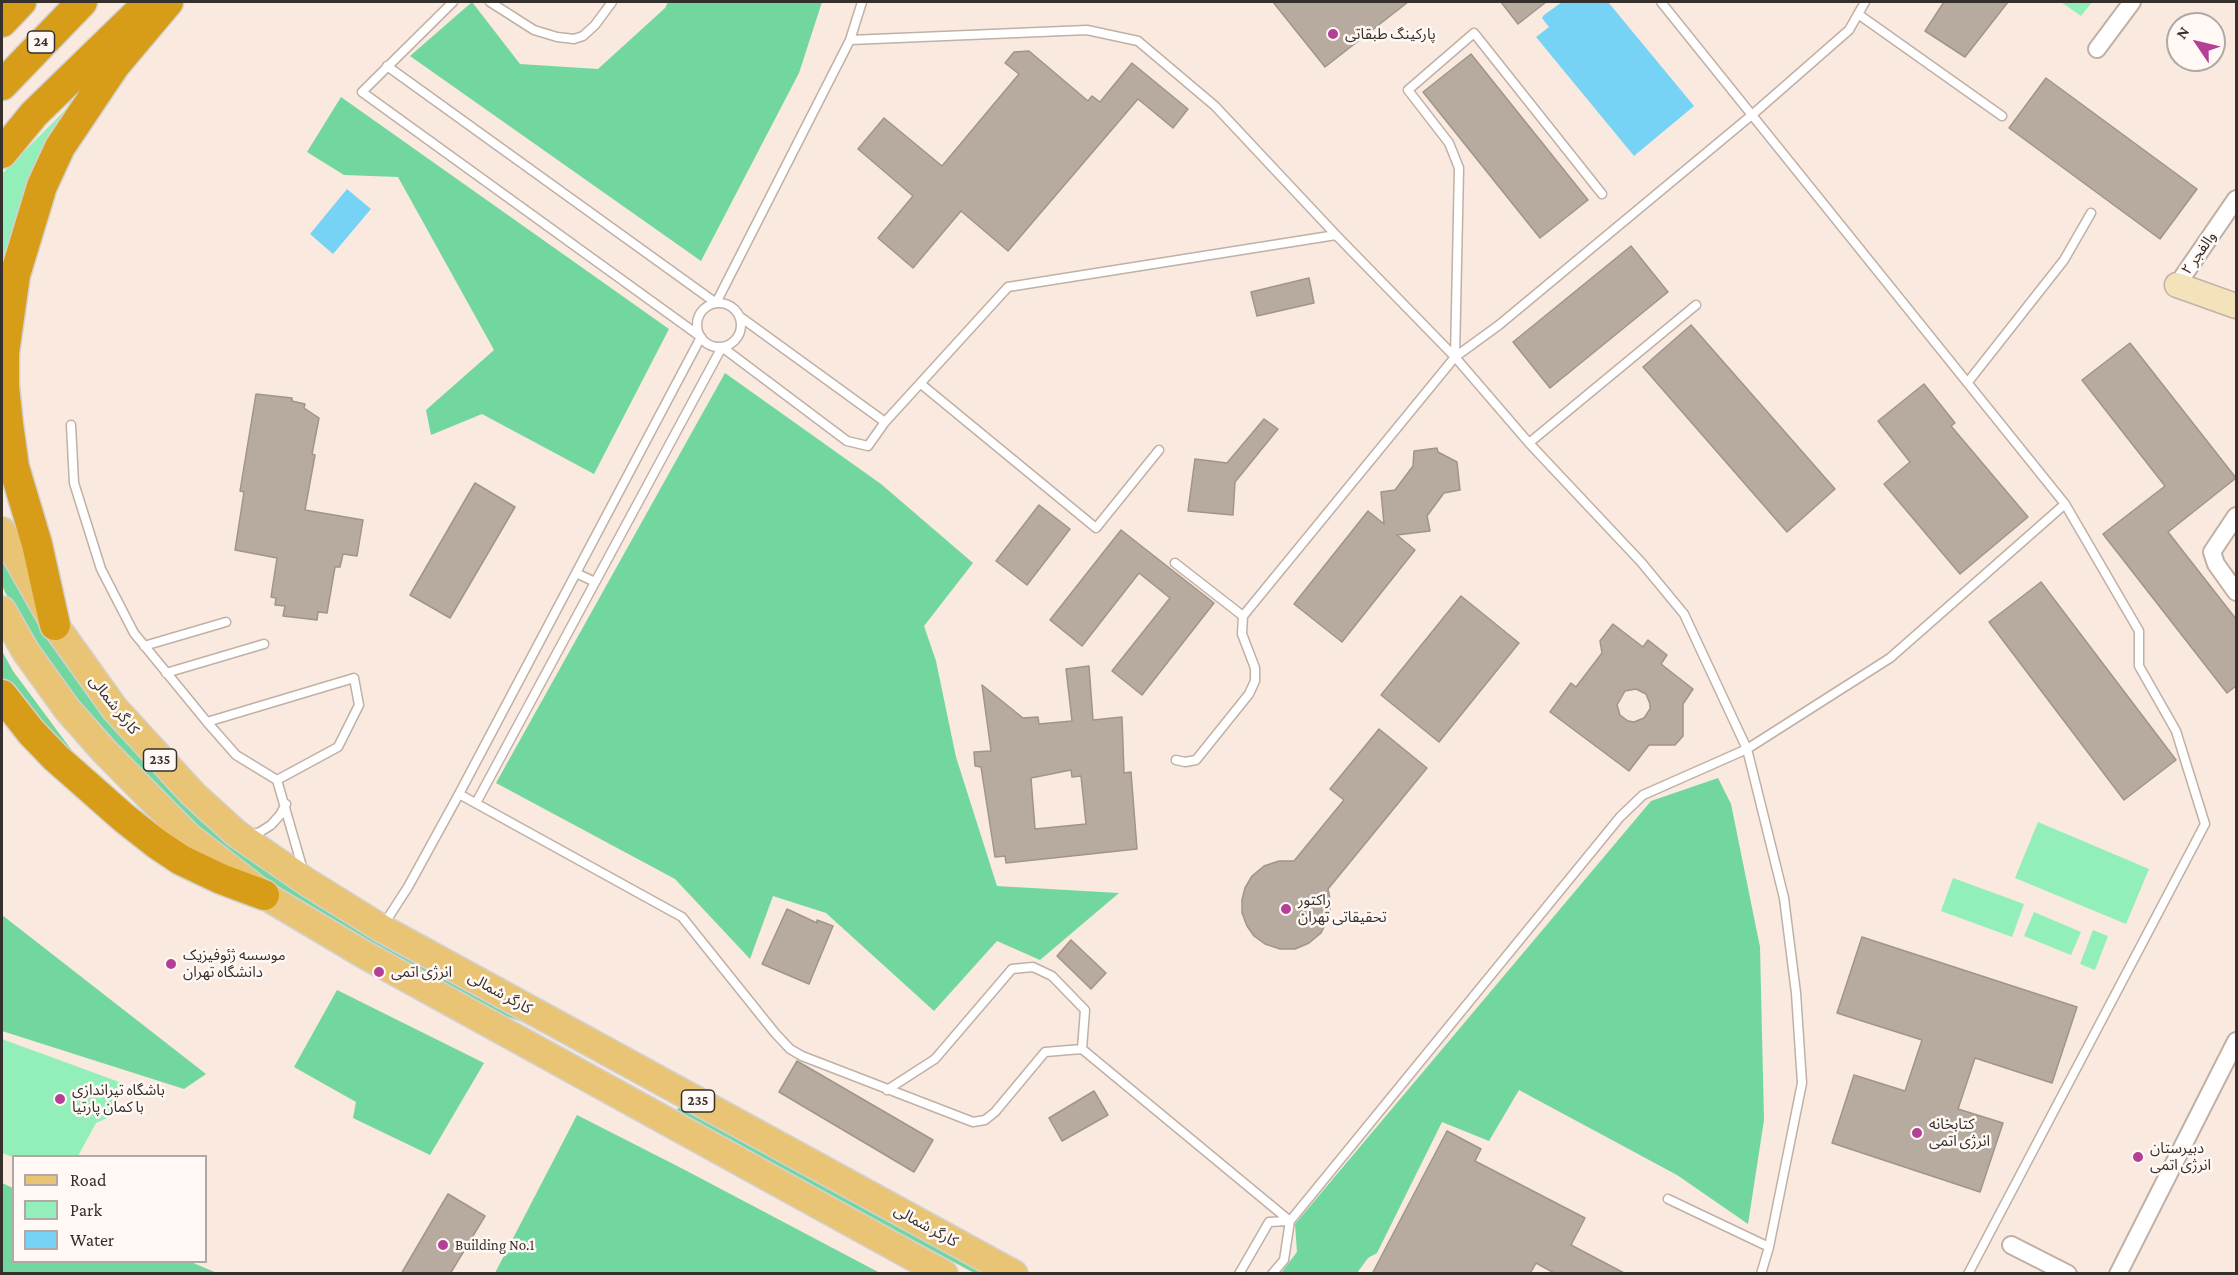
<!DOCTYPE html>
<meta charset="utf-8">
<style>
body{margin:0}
#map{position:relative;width:2238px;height:1275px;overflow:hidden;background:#f9e9de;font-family:"Crimson Pro",serif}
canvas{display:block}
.frame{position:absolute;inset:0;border:3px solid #36302c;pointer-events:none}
.legend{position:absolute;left:12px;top:1155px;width:195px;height:108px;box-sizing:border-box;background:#fff8f4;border:2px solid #afa8a4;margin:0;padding:8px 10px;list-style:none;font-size:18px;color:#36302c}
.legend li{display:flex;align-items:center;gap:12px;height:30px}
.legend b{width:30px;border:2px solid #afa8a4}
.north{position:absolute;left:2166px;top:12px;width:60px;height:60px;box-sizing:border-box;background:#fff8f4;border:2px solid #afa8a4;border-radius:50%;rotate:305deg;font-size:16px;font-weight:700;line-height:24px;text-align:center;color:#36302c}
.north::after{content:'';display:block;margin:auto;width:21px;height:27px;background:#b43f97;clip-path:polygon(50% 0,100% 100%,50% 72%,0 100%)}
</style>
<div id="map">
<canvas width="2238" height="1275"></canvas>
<div class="frame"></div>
<ul class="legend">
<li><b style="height:8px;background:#e8c474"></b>Road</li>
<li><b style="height:16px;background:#93efba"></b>Park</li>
<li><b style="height:16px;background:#77d3f6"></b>Water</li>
</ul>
<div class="north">N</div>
</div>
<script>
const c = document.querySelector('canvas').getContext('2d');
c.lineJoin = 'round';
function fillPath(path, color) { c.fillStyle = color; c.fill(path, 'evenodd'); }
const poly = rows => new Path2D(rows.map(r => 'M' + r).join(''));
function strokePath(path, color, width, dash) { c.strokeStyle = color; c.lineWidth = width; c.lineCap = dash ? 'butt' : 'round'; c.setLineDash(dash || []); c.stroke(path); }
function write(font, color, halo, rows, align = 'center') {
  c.font = font + ' "Crimson Pro","Noto Sans Arabic",serif'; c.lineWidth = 5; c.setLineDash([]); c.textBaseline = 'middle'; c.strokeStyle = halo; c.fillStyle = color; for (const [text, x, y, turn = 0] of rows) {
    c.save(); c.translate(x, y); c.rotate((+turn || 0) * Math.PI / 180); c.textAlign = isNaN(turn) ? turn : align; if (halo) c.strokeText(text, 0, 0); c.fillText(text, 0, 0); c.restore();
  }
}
const green = poly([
 [2061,2,2092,2,2081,16],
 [80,95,2,311,2,174],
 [2038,822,2149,869,2126,924,2015,878],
 [1953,878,2024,904,2012,937,1941,911],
 [2034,912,2081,932,2071,955,2024,936],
 [2093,930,2108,936,2095,970,2080,964],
 [2,1039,122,1083,114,1115,96,1123,78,1156,13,1157,2,1153]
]);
const forest = poly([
 [472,2,520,64,598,69,665,8,668,2,822,2,799,73,701,261,410,56],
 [341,97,669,329,594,474,482,414,431,435,426,410,494,350,398,177,344,175,307,152],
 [725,373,881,484,973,563,924,626,936,661,956,757,997,886,1119,893,1040,960,997,941,934,1011,826,913,773,896,750,959,675,879,496,783],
 [2,557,54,647,106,716,164,781,544,1030,482,1007,295,902,196,828,83,710,39,646,5,592,2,585],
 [2,651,13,671,73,752,107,789,2,681],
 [1718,778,1731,804,1760,947,1764,1120,1748,1224,1677,1175,1519,1090,1489,1141,1442,1122,1377,1253,1368,1258,1357,1273,1281,1273,1297,1252,1295,1224,1651,801],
 [2,915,206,1074,184,1089,2,1031],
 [337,990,484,1063,430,1155,353,1118,356,1102,294,1067],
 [684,1099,1002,1273,974,1273,826,1193,677,1110],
 [577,1115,685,1170,880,1273,495,1273],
 [2,1183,13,1188,14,1262,191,1262,217,1273,2,1273]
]);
const water = poly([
 [1562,2,1608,2,1694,106,1634,156,1536,37,1549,27,1542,18,1544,15],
 [347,189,371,209,333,254,310,234]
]);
const building = poly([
 [1273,2,1408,2,1325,67,1273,2],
 [1501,2,1546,2,1518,24,1501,2],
 [1944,2,2008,2,1965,57,1925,31,1944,2],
 [1029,51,1088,101,1092,96,1100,102,1132,63,1188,109,1173,128,1138,99,1008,251,961,211,913,268,878,238,913,196,858,149,884,118,942,166,1019,74,1005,63,1014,52,1029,51],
 [1471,54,1588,200,1540,238,1423,92,1471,54],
 [2046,78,2197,189,2160,239,2009,128,2046,78],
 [1631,246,1668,292,1550,388,1513,342,1631,246],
 [1309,278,1314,303,1257,316,1251,292,1309,278],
 [1691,325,1835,489,1787,532,1643,367,1691,325],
 [2130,343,2236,478,2168,532,2236,619,2236,686,2227,693,2103,534,2165,486,2082,380,2130,343],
 [1924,384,1955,423,1951,426,2028,517,1960,574,1884,484,1910,462,1878,421,1924,384],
 [256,394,292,398,292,401,305,404,304,408,319,418,312,454,315,455,305,510,363,520,357,556,343,554,340,567,335,567,327,613,318,612,317,620,283,616,285,606,275,605,276,598,271,597,277,558,235,550,244,492,240,491,256,394],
 [1264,419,1278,429,1235,482,1233,515,1188,511,1195,459,1227,463,1264,419],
 [1437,448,1438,452,1457,462,1460,490,1444,493,1427,516,1430,531,1397,535,1415,550,1342,642,1294,604,1368,511,1384,524,1381,492,1395,490,1413,466,1414,451,1437,448],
 [475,483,515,507,450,618,410,595,475,483],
 [1039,505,1070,529,1027,585,996,561,1039,505],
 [1121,530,1214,603,1142,695,1112,671,1170,598,1139,573,1082,646,1050,620,1121,530],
 [2041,582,2176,760,2124,800,1989,622,2041,582],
 [1461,596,1519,643,1439,742,1381,695,1461,596],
 [1613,624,1643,647,1648,640,1667,655,1661,664,1693,689,1683,704,1683,736,1675,745,1649,745,1629,771,1550,712,1571,683,1576,687,1602,653,1600,641,1613,624],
 [1636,689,1646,694,1650,704,1650,709,1644,718,1634,722,1628,721,1620,715,1617,705,1625,691,1636,689],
 [1089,666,1093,720,1122,717,1124,773,1131,772,1137,849,1006,863,1005,856,995,857,981,767,975,766,974,752,991,751,982,685,1023,718,1038,717,1039,724,1072,721,1066,669,1089,666],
 [1071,770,1072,777,1081,776,1086,824,1035,829,1031,778,1071,770],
 [1379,729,1427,768,1328,889,1331,904,1328,919,1321,933,1309,943,1295,949,1280,949,1265,944,1254,936,1247,926,1242,913,1242,900,1245,888,1252,876,1264,866,1279,861,1294,861,1344,800,1330,789,1379,729],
 [787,909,817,923,817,920,833,926,809,984,762,964,787,909],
 [1862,937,2077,1007,2052,1083,1975,1058,1958,1109,2003,1123,1980,1192,1832,1143,1854,1075,1905,1091,1922,1040,1837,1013,1862,937],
 [1071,940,1106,973,1091,989,1057,956,1071,940],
 [797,1061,933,1140,914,1172,779,1092,797,1061],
 [1094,1091,1108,1115,1062,1141,1049,1118,1094,1091],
 [1447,1131,1481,1149,1475,1161,1585,1218,1571,1245,1626,1274,1556,1274,1536,1263,1530,1274,1372,1274,1447,1131],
 [448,1194,485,1216,450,1274,401,1274,448,1194]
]);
const lane = poly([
 [490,2,534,30,557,37,574,39,583,36,595,25,612,2],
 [1661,2,2065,504,2139,631,2139,666,2176,731,2205,824,1968,1274],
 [1858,14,2002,116],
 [850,40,1087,30,1138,41,1215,106,1336,235,1455,357,1529,443,1641,562,1684,614,1747,749,1784,898,1796,993,1802,1083,1769,1247,1761,1274],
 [387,66,716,303,850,40,862,2],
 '697 325a22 22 0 1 1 44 0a22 22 0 1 1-44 0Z',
 [739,316,885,422],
 [1455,357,1459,168,1449,143,1408,90,1474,33,1602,194],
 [1968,382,2064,260,2091,213],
 [921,384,1096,528,1159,450],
 [71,425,74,483,101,569,134,633,207,722],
 [1529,443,1696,305],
 [1175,563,1243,616],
 [576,573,595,582],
 [144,646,226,622],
 [166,673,264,644],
 [1176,760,1185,762,1196,760,1249,694,1255,681,1255,668,1242,634,1243,616,1455,357,1499,325,1753,114,1849,30,1865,2],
 [277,780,236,755,207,722,354,678,359,705,338,747,277,780,303,870],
 [459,794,682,917,775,1033,790,1049,802,1056,973,1122,985,1120,995,1112,1045,1052,1082,1049,1290,1221,1620,817,1643,795,1747,749,1890,658,2065,504],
 [476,803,722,347,847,441,868,446,885,422,1008,287,1336,235],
 [249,835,260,832,271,825,280,815,286,804],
 [384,924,408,887,459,794,701,337,362,92,453,2],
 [887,1090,935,1059,1012,969,1033,967,1052,976,1085,1010,1082,1049],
 [1668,1199,1769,1247],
 [1239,1274,1269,1222,1290,1221,1284,1260,1272,1274]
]);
const street = poly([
 [2097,49,2132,2],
 [2177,285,2236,199],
 [2236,516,2212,552,2216,564,2236,592],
 [2011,1245,2068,1274],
 [2118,1274,2236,1041]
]);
const secondary = poly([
 [2177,285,2236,306]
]);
const primary = poly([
 [2,531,55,625,115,709,193,794,237,834,307,882,381,928,1014,1274],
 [2,610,26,652,67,709,104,751,188,836,264,895,365,955,944,1274]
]);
const highway = poly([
 [2,22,21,2],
 [2,85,82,2],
 [2,153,34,114,137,14],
 [55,625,37,544,14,467,8,424,4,386,4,353,15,275,42,186,60,147,115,65,168,2],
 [2,695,31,732,56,758,124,818,157,844,181,860,221,879,264,895]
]);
const markers = [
 [1333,34,6,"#b43f97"],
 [1286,909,6,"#b43f97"],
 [171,964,6,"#b43f97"],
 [379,972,6,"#b43f97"],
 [60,1099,6,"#b43f97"],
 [1917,1133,6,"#b43f97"],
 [2138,1157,6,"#b43f97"],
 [443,1245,6,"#b43f97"]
];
const shields = [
 [41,42,27],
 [160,760,33],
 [698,1101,33]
];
const shieldNames = [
 ["24",41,42],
 ["235",160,760],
 ["235",698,1101]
];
const poiNames = [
 ["پارکینگ طبقاتی",1345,34],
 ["راکتور",1298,900],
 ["تحقیقاتی تهران",1298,917],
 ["موسسه ژئوفیزیک",183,955],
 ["دانشگاه تهران",183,972],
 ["انرژی اتمی",391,972],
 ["باشگاه تیراندازی",72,1090],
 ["با کمان پارتیا",72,1107],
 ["کتابخانه",1929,1124],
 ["انرژی اتمی",1929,1141],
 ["دبیرستان",2150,1148],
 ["انرژی اتمی",2150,1165],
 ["Building No.1",455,1245]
];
const streetNames = [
 ["والفجر ۲",2199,253,-55],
 ["کارگر شمالی",114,705,52],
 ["کارگر شمالی",500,993,29],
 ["کارگر شمالی",926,1226,29]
];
fillPath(green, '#93efba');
fillPath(forest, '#72d79f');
fillPath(water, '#77d3f6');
fillPath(building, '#b7aa9e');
strokePath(building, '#a09588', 1.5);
strokePath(lane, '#c0b0a6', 11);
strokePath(street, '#c0b0a6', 20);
strokePath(secondary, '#c0b0a6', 27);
strokePath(primary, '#d3d1d1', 30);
strokePath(highway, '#d3d1d1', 33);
strokePath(lane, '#fff', 8);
strokePath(street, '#fff', 16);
strokePath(secondary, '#f3e2ba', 24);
strokePath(primary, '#e8c474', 27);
strokePath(highway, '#d89d18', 30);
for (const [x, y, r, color] of markers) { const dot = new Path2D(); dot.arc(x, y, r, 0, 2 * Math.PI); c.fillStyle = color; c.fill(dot); strokePath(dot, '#fff8f4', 2); }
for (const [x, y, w] of shields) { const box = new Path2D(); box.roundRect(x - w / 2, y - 11, w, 22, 4.5); c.fillStyle = '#fff8f4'; c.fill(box); strokePath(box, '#36302c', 1.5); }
write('bold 14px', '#36302c', null, shieldNames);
write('15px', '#36302c', '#fff8f4', poiNames, 'left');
write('15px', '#36302c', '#fff8f4', streetNames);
</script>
